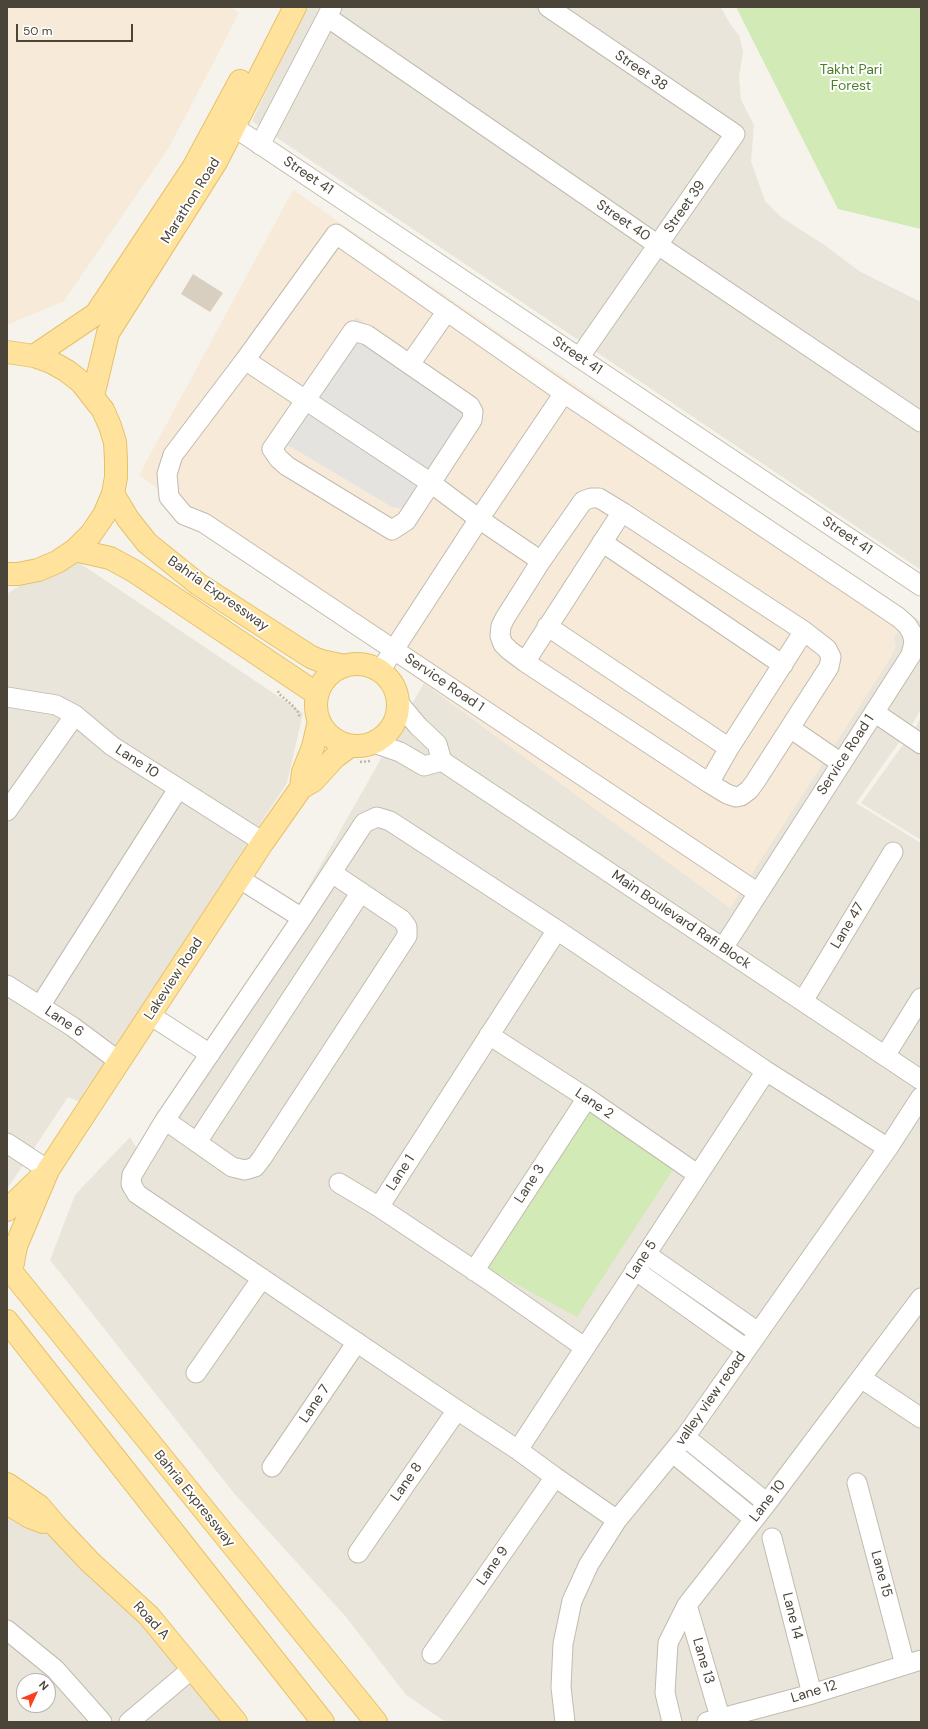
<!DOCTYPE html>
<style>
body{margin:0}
#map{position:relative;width:928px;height:1729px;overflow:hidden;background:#f6f3ec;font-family:"DM Sans",sans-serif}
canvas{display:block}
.frame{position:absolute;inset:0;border:8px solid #4b4439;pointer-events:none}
.north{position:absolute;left:16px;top:1673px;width:40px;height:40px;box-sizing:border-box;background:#fff;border:1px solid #b7b4b0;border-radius:50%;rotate:46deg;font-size:11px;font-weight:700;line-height:16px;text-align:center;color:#4b4439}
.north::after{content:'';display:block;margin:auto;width:14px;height:18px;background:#fc3f1d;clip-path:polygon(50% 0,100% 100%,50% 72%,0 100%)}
.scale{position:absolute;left:16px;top:24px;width:117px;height:18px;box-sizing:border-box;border:2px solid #4b4439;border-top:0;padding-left:5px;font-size:12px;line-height:14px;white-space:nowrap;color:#4b4439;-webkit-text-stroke:3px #fff;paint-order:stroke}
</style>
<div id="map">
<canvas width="928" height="1729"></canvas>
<div class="frame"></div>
<div class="north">N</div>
<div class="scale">50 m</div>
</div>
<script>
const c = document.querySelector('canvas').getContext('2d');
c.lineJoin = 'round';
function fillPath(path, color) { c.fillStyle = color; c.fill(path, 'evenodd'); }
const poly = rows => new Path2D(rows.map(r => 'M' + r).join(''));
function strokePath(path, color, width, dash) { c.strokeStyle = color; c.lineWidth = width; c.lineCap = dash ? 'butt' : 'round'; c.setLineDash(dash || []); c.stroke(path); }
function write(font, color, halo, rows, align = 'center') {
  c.font = font + ' "DM Sans",sans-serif'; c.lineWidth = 4; c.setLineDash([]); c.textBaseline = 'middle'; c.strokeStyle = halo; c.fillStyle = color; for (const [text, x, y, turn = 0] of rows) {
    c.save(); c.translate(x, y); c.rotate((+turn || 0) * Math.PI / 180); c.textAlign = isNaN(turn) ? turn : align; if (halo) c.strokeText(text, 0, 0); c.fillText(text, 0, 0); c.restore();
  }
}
const residential = poly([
 [307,7,721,7,730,24,739,35,743,52,739,77,741,100,754,125,751,161,765,201,781,217,826,246,859,271,921,302,921,570,252,121],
 [586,397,921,622,921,709,915,720,856,803,921,843,921,1722,446,1722,406,1695,346,1617,233,1492,50,1260,75,1195,130,1137,149,1168],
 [75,550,78,562,303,713,287,783,173,958,82,1103,68,1097,7,1189,7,594],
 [921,717,921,840,861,803,915,728],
 [7,1505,47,1526,193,1668,233,1722,7,1722],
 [24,1681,48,1681,48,1705,24,1705]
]);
const commercial = poly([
 [7,7,231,7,239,13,170,146,64,301,7,325],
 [293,190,908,614,894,638,896,646,890,659,730,908,139,475]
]);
const green = poly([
 [736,7,921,7,921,229,838,209],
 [590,1103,678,1162,577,1317,481,1265]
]);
const parking = poly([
 [356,317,477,401,406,509,392,507,271,435]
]);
const building = poly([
 [193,274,223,293,210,312,181,294]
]);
const path = poly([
 [278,691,279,694,291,704,298,712,300,718],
 [360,762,371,761]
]);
const minor = poly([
 [548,7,735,134,579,358],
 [327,17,658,245,921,422],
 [234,127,921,586],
 [260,145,332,7],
 [353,331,367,335,470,406,473,412,472,420,406,521,392,530,287,466,279,459,272,449,353,331],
 [245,360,431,483,479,519,541,561],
 [410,364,447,311],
 [591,498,599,498,622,512,804,631,827,649,831,657,829,667,755,782,749,790,741,796,736,797,727,794,709,783,525,662,509,650,503,644,500,636,501,626,505,618,541,561,583,501,591,498],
 [602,542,783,665],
 [547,626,729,748],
 [525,662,622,512],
 [380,671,479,519,564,393],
 [7,697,56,705,75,715,112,746,263,842],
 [398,702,418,726,437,744,442,761],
 [874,712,921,744],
 [790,728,841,763],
 [374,743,400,752,424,766,442,761],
 [442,761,921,1080],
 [709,783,729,748,804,631],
 [7,811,75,715],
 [240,879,302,918],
 [557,930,379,1207,484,1277,584,1347],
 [723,948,911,655,914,642,912,633,907,625,898,617,564,393,336,234,245,360,173,455,167,474,169,497,184,515,204,523,758,893],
 [7,985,73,1027,120,1062],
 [803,1001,893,852],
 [40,1006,178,789],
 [150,1015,210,1054],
 [489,1035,587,1098,697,1174],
 [885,1056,921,998],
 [165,1120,232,1167,245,1170,255,1167,262,1158,407,936,407,927,402,920,332,873],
 [197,1142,361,892],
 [7,1143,48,1170],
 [339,1183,379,1207],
 [646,1254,758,1332],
 [635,1270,746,1349],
 [474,1271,587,1098],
 [196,1373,262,1278],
 [861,1378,921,1418],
 [685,1437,767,1503],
 [518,1450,766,1071],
 [673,1453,754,1519],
 [272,1467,357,1342],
 [857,1483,905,1665],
 [617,1520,555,1477,518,1450,457,1410,137,1194,131,1184,132,1175,165,1120,302,918,364,823,377,817,390,821,557,930,766,1071,888,1148],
 [772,1538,812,1694],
 [358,1553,457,1410],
 [687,1605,720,1717],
 [7,1630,55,1669,102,1722],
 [432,1654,555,1477],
 [129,1722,193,1668],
 [565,1722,561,1687,563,1644,572,1601,589,1564,617,1520,685,1437,888,1148,921,1097],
 [672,1722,665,1693,668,1643,687,1605,767,1503,921,1298],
 [707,1722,812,1694,921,1660]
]);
const major = poly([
 [7,352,34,356,51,362,67,371,81,382,103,410,110,426,115,442,116,460,116,477,113,494,104,515,91,534,75,550,57,562,38,570,18,574,7,574],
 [34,356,96,314,193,168,240,81],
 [93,396,108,333,216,162,295,7],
 [113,494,128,519,147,543,198,584,311,657,321,661,345,666],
 [75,550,110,558,134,571,317,694],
 '316 705a41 41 0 1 1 82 0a41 41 0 1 1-82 0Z',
 [301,788,313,781,335,757,350,746],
 [7,1210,39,1179],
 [13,1263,16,1246,48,1170,263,842,301,788,303,772,313,747,319,721],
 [14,1275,376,1722],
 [7,1321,323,1722],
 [7,1484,39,1506,57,1527,90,1562,149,1616,236,1722],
 [7,1503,30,1517,43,1522]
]);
const parkNames = [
 ["Takht Pari",851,70],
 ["Forest",851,86]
];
const streetNames = [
 ["Street 38",641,71,34],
 ["Street 41",308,176,34],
 ["Marathon Road",191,201,-58],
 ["Street 39",685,207,-55],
 ["Street 40",623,221,34],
 ["Street 41",577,356,34],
 ["Street 41",847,536,34],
 ["Bahria Expressway",218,594,35],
 ["Service Road 1",444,683,34],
 ["Service Road 1",846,755,-57],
 ["Lane 10",137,762,33],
 ["Main Boulevard Rafi Block",681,920,34],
 ["Lane 47",848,926,-59],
 ["Lakeview Road",174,979,-57],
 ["Lane 6",64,1022,34],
 ["Lane 2",594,1104,34],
 ["Lane 1",401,1173,-57],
 ["Lane 3",530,1184,-57],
 ["Lane 5",642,1260,-57],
 ["valley view reoad",711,1399,-55],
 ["Lane 7",315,1404,-56],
 ["Lane 8",407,1482,-55],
 ["Bahria Expressway",194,1499,51],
 ["Lane 10",768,1501,-52],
 ["Lane 9",493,1566,-55],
 ["Lane 15",881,1574,75],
 ["Lane 14",792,1616,76],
 ["Road A",151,1621,47],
 ["Lane 13",703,1661,74],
 ["Lane 12",814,1692,-17]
];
fillPath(residential, '#eae5da');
fillPath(commercial, '#f7ead8');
fillPath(green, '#d2eab5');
fillPath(parking, '#e5e3e0');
fillPath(building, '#d8cfc1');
strokePath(minor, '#c2bbae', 21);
strokePath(major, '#e6c16a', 24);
strokePath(path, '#c4b79f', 2.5, [2, 2]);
strokePath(minor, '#fff', 19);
strokePath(major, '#ffe39c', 22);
write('14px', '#4a7f2a', '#fff', parkNames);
write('14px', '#4b4439', '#fff', streetNames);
</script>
